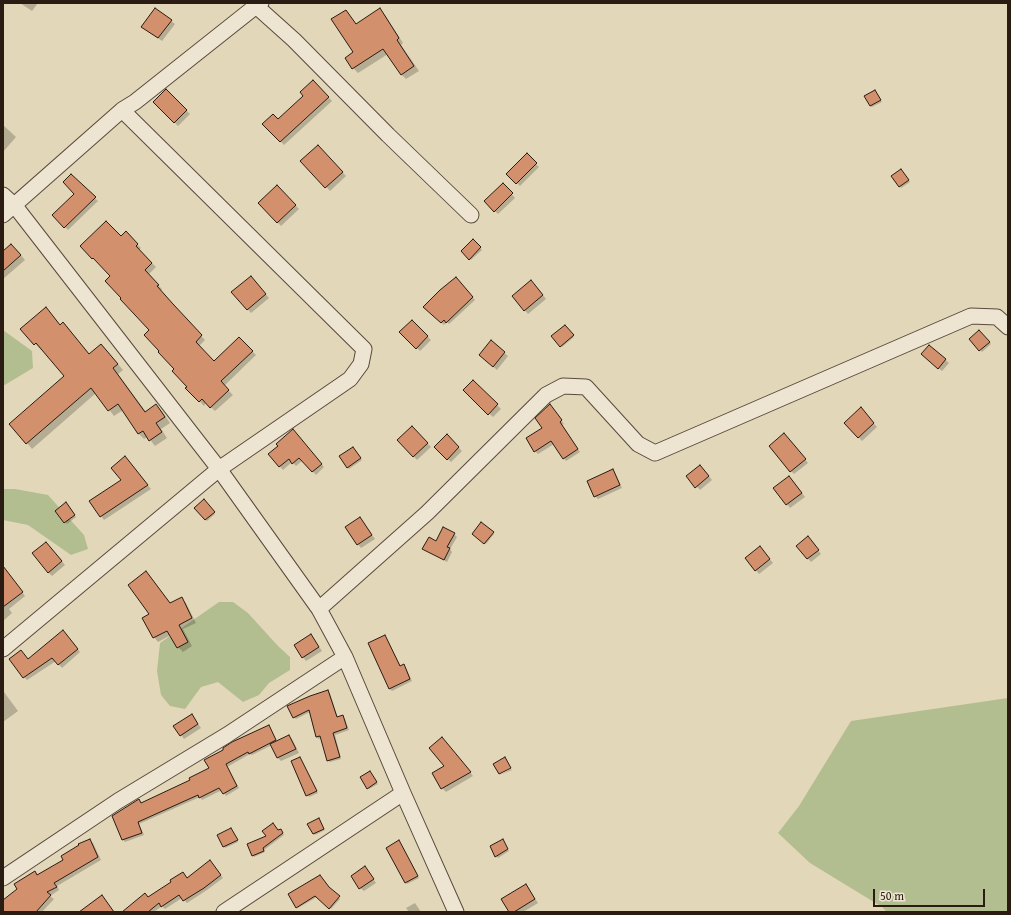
<!DOCTYPE html>
<style>
body{margin:0}
#map{position:relative;width:1011px;height:915px;overflow:hidden;background:#e3d7b9;font-family:"Gentium Book Plus",serif}
canvas{display:block}
.frame{position:absolute;inset:0;border:4px solid #2a1b13;pointer-events:none}
.scale{position:absolute;left:873px;top:889px;width:112px;height:18px;box-sizing:border-box;border:2px solid #2a1b13;border-top:0;padding-left:5px;font-size:12px;line-height:14px;white-space:nowrap;color:#2a1b13;-webkit-text-stroke:3px #ede5d2;paint-order:stroke}
</style>
<div id="map">
<canvas width="1011" height="915"></canvas>
<div class="frame"></div>
<div class="scale">50 m</div>
</div>
<script>
const c = document.querySelector('canvas').getContext('2d');
c.lineJoin = 'round';
function fillPath(path, color) { c.fillStyle = color; c.fill(path, 'evenodd'); }
const poly = rows => new Path2D(rows.map(r => 'M' + r).join(''));
function strokePath(path, color, width, dash) { c.strokeStyle = color; c.lineWidth = width; c.lineCap = dash ? 'butt' : 'round'; c.setLineDash(dash || []); c.stroke(path); }
const green = poly([
 [3,330,32,351,33,368,3,386],
 [3,489,15,489,48,495,84,535,88,549,71,555,28,525,3,520],
 [219,602,233,602,248,613,278,646,290,657,290,670,269,683,259,695,243,702,218,682,201,687,185,709,170,706,161,695,157,671,160,643],
 [1008,698,1008,912,887,912,882,907,810,863,778,833,799,806,851,721]
]);
const shadow = poly([
 [20,3,38,3,32,11],
 [380,10,385,15,403,43,401,45,419,71,406,79,401,74,388,54,358,73,353,68,355,53,346,11,357,25],
 [171,21,175,24,162,41,146,30],
 [313,81,332,101,284,145,264,124,278,121,305,96],
 [166,90,190,114,178,126,154,102],
 [875,91,882,102,872,107,870,106],
 [3,125,16,137,3,152],
 [318,146,346,176,330,191,302,161],
 [527,155,539,167,520,186,508,174],
 [902,172,910,182,901,188,900,186],
 [71,175,98,201,68,230,53,215,75,194],
 [503,184,515,198,498,214,485,202],
 [277,186,299,209,281,226,259,203],
 [126,233,141,248,139,250,156,267,148,275,162,289,161,291,176,309,205,340,199,346,214,362,239,338,256,355,224,386,233,395,215,411,206,403,204,406,187,388,188,387,161,351,151,330,123,298,112,276,81,246,121,238],
 [473,240,482,250,471,260,462,251],
 [16,249,25,260,3,279,3,252],
 [254,280,269,298,251,313,233,292],
 [458,281,475,300,449,324,447,322,444,325,427,310],
 [535,285,546,299,528,314,513,296],
 [412,321,431,340,420,351,401,332],
 [61,326,68,329,90,355,107,351,123,370,118,374,146,412,156,405,162,411,170,423,161,429,167,438,155,446,148,437,144,439,139,434,123,410,114,416,96,393,32,449,27,443,10,424,65,376,42,349,41,350,22,329],
 [565,326,574,337,562,347,553,336],
 [979,331,991,344,982,352,971,339],
 [491,342,508,356,497,370,484,358],
 [929,346,949,363,942,371,926,358],
 [473,381,501,409,493,417,465,390],
 [550,405,564,424,562,425,580,452,566,461,554,444,538,454,535,451],
 [861,409,877,427,862,441,845,423],
 [412,427,431,447,417,460,398,440],
 [296,434,324,467,316,475,303,460,296,466,292,462,283,470,269,454],
 [447,436,462,451,451,462,435,447],
 [788,438,808,463,794,474,791,471],
 [354,449,362,460,349,469,340,457],
 [125,457,151,489,104,520,101,516,123,480],
 [613,470,615,473,622,488,598,499,595,496],
 [704,470,712,480,700,490,688,477],
 [793,481,805,497,790,508,787,504],
 [204,501,215,514,207,521,196,508],
 [67,505,76,517,67,524,56,511],
 [360,518,375,539,361,548,358,544],
 [482,523,494,534,486,544,473,534],
 [454,534,457,537,450,549,452,552,447,562,424,549],
 [811,541,821,554,811,562,797,546],
 [50,547,65,565,52,576,48,572],
 [763,551,773,563,759,574,746,558],
 [3,569,7,572,25,596,9,609,12,613,3,621],
 [146,572,171,604,181,598,186,603,196,623,183,629,192,646,183,652,178,647,171,635,158,642,154,637],
 [66,635,80,652,62,668,56,661,27,680,24,677,29,660],
 [311,635,322,651,306,661,303,657],
 [384,636,387,639,401,667,404,666,406,668,412,681,392,691,389,688],
 [328,691,330,693,338,718,343,716,345,719,349,730,335,735,341,759,330,762,328,760,321,738,319,739,316,737,310,712,296,719,294,717],
 [4,692,18,711,3,722,3,693],
 [192,715,201,728,184,739,181,735],
 [269,726,277,742,289,736,292,739,299,753,281,761,278,758,272,745,252,755,250,754,227,767,239,788,226,796,222,790,202,800,200,797,139,824,144,835,125,842,123,840,113,816,139,800,142,803,191,780,210,769],
 [446,742,473,776,446,792,442,788,434,773,446,767],
 [301,760,318,793,309,797,292,762],
 [511,769,512,770,500,775],
 [371,774,378,784,369,789,367,788],
 [319,819,325,830,315,835,314,834],
 [231,829,238,842,225,848,218,835],
 [281,830,284,835,264,850,265,852,254,857,253,855],
 [90,840,93,843,101,860,57,886,59,890,50,896,54,899,42,912,5,912,3,909,3,902,18,889,35,872,38,875,64,860],
 [504,842,509,851,498,858,496,856],
 [400,843,419,878,407,884,406,882],
 [212,864,223,878,207,890,187,903,182,898,165,909,162,906,154,912,124,912,149,898,172,882,183,873,187,879],
 [368,871,376,883,364,891,360,888],
 [526,885,538,903,523,912,510,912],
 [330,889,340,899,331,909,317,897,298,908,289,894],
 [415,903,421,912,409,912,406,908]
]);
const building = poly([
 [155,8,172,20,158,38,141,27,155,8],
 [380,8,399,38,397,40,414,66,401,75,383,49,352,69,345,58,353,52,331,19,346,10,356,24,380,8],
 [313,80,329,97,280,142,262,124,273,114,278,119,303,96,300,92,313,80],
 [166,89,187,110,174,123,153,102,166,89],
 [875,90,881,100,870,106,864,96,875,90],
 [318,145,343,172,325,188,300,161,318,145],
 [527,153,537,163,516,184,506,174,527,153],
 [901,169,909,180,899,187,891,176,901,169],
 [71,174,96,197,64,228,52,215,74,194,63,182,71,174],
 [503,183,513,193,494,212,484,201,503,183],
 [277,185,296,205,277,223,258,203,277,185],
 [106,221,121,236,126,231,138,244,136,246,152,263,145,270,159,285,157,286,173,304,202,335,196,342,214,361,239,337,253,351,221,381,229,390,210,408,202,399,199,402,185,388,187,387,172,371,174,369,158,352,159,351,144,335,149,330,120,299,121,298,105,281,110,276,93,258,92,259,80,246,106,221],
 [473,239,481,247,469,260,461,251,473,239],
 [11,244,21,255,3,271,3,251,11,244],
 [251,276,266,294,247,310,231,292,251,276],
 [456,277,473,297,446,323,444,320,441,323,423,307,440,290,456,277],
 [531,280,543,295,524,311,512,296,531,280],
 [46,307,60,325,63,322,89,354,101,344,118,364,113,368,145,412,156,404,165,417,156,423,162,432,149,441,143,431,138,434,118,404,108,411,91,388,26,444,9,424,64,376,36,343,34,345,20,329,46,307],
 [412,320,428,336,416,349,399,332,412,320],
 [565,325,574,335,560,347,551,336,565,325],
 [979,330,990,342,979,351,969,339,979,330],
 [491,340,505,352,493,367,479,355,491,340],
 [929,345,946,359,938,369,921,354,929,345],
 [473,380,498,404,488,415,463,390,473,380],
 [550,404,562,420,560,422,578,449,563,459,551,441,534,452,526,438,542,428,535,418,550,404],
 [861,407,874,423,858,438,844,423,861,407],
 [412,426,428,443,413,457,397,440,412,426],
 [293,429,322,464,312,472,299,458,292,464,289,459,279,467,268,454,278,446,276,444,293,429],
 [784,433,806,459,790,472,769,446,784,433],
 [447,434,459,447,447,460,434,447,447,434],
 [353,447,361,458,347,468,339,456,353,447],
 [125,456,148,485,100,517,89,501,121,480,111,468,125,456],
 [700,465,709,476,695,488,686,476,700,465],
 [613,469,620,485,594,497,587,481,613,469],
 [789,476,802,493,786,505,773,488,789,476],
 [204,499,215,512,205,520,194,508,204,499],
 [66,502,75,515,64,523,55,511,66,502],
 [360,517,372,535,357,545,345,527,360,517],
 [481,522,494,532,484,544,472,534,481,522],
 [443,527,455,533,447,547,450,548,444,560,422,549,429,537,436,541,443,527],
 [808,536,819,550,807,559,796,546,808,536],
 [46,542,62,561,48,573,32,553,46,542],
 [760,546,770,559,755,571,745,558,760,546],
 [3,566,23,592,3,607,3,566],
 [146,571,170,603,182,597,192,618,179,625,188,642,177,648,167,631,153,638,142,618,149,614,128,585,146,571],
 [63,630,78,649,58,665,52,658,23,678,9,659,21,650,28,659,63,630],
 [311,634,319,647,302,658,294,645,311,634],
 [385,635,400,666,404,664,410,679,389,689,368,643,385,635],
 [328,690,337,717,343,715,347,728,333,733,340,757,327,761,320,736,316,737,309,710,293,718,287,706,310,696,328,690],
 [192,714,198,724,180,736,173,726,192,714],
 [269,725,276,740,249,754,248,752,226,764,237,786,223,794,219,788,199,798,198,795,138,822,142,833,122,840,112,816,139,799,141,803,190,780,189,778,209,768,204,760,223,750,223,748,232,742,269,725],
 [289,735,296,749,277,758,270,744,289,735],
 [442,737,471,772,441,789,432,773,444,766,429,748,442,737],
 [300,757,317,791,306,796,291,761,300,757],
 [505,757,511,768,499,774,493,764,505,757],
 [370,771,377,782,367,789,360,777,370,771],
 [319,818,324,829,313,834,307,824,319,818],
 [273,823,278,830,281,829,283,833,263,848,264,851,252,856,247,844,266,836,262,831,273,823],
 [231,828,238,840,223,847,217,835,231,828],
 [90,839,98,857,54,883,57,887,47,892,51,895,36,912,3,912,3,900,17,889,14,884,35,871,37,875,63,860,61,856,79,845,78,844,90,839],
 [503,839,508,849,495,857,490,846,503,839],
 [399,840,418,876,405,883,386,848,399,840],
 [210,860,221,875,204,888,183,901,179,895,161,907,159,903,148,912,122,912,145,893,148,897,171,882,170,880,183,872,187,878,210,860],
 [365,866,374,879,359,889,351,876,365,866],
 [320,875,329,887,340,896,329,909,315,896,296,908,288,894,320,875],
 [526,884,535,899,514,912,509,912,501,899,526,884],
 [102,895,114,912,79,912,102,895]
]);
const minor = poly([
 [261,3,256,6,294,40,388,135,471,215],
 [3,195,15,206,219,469,319,609,345,657,403,793,456,912],
 [3,215,122,110,135,102,256,6,253,3],
 [319,609,427,513,546,395,563,386,586,387,638,444,655,453,971,316,997,317,1008,327],
 [3,649,219,469,350,379,361,364,364,349,122,110],
 [3,878,118,801,227,735,345,657],
 [224,912,403,793]
]);
fillPath(green, '#b3be90');
fillPath(shadow, '#0003');
fillPath(building, '#d2906d');
strokePath(building, '#2a1b13', 1);
strokePath(minor, '#584a3c', 17);
strokePath(minor, '#ede5d2', 15);
</script>
